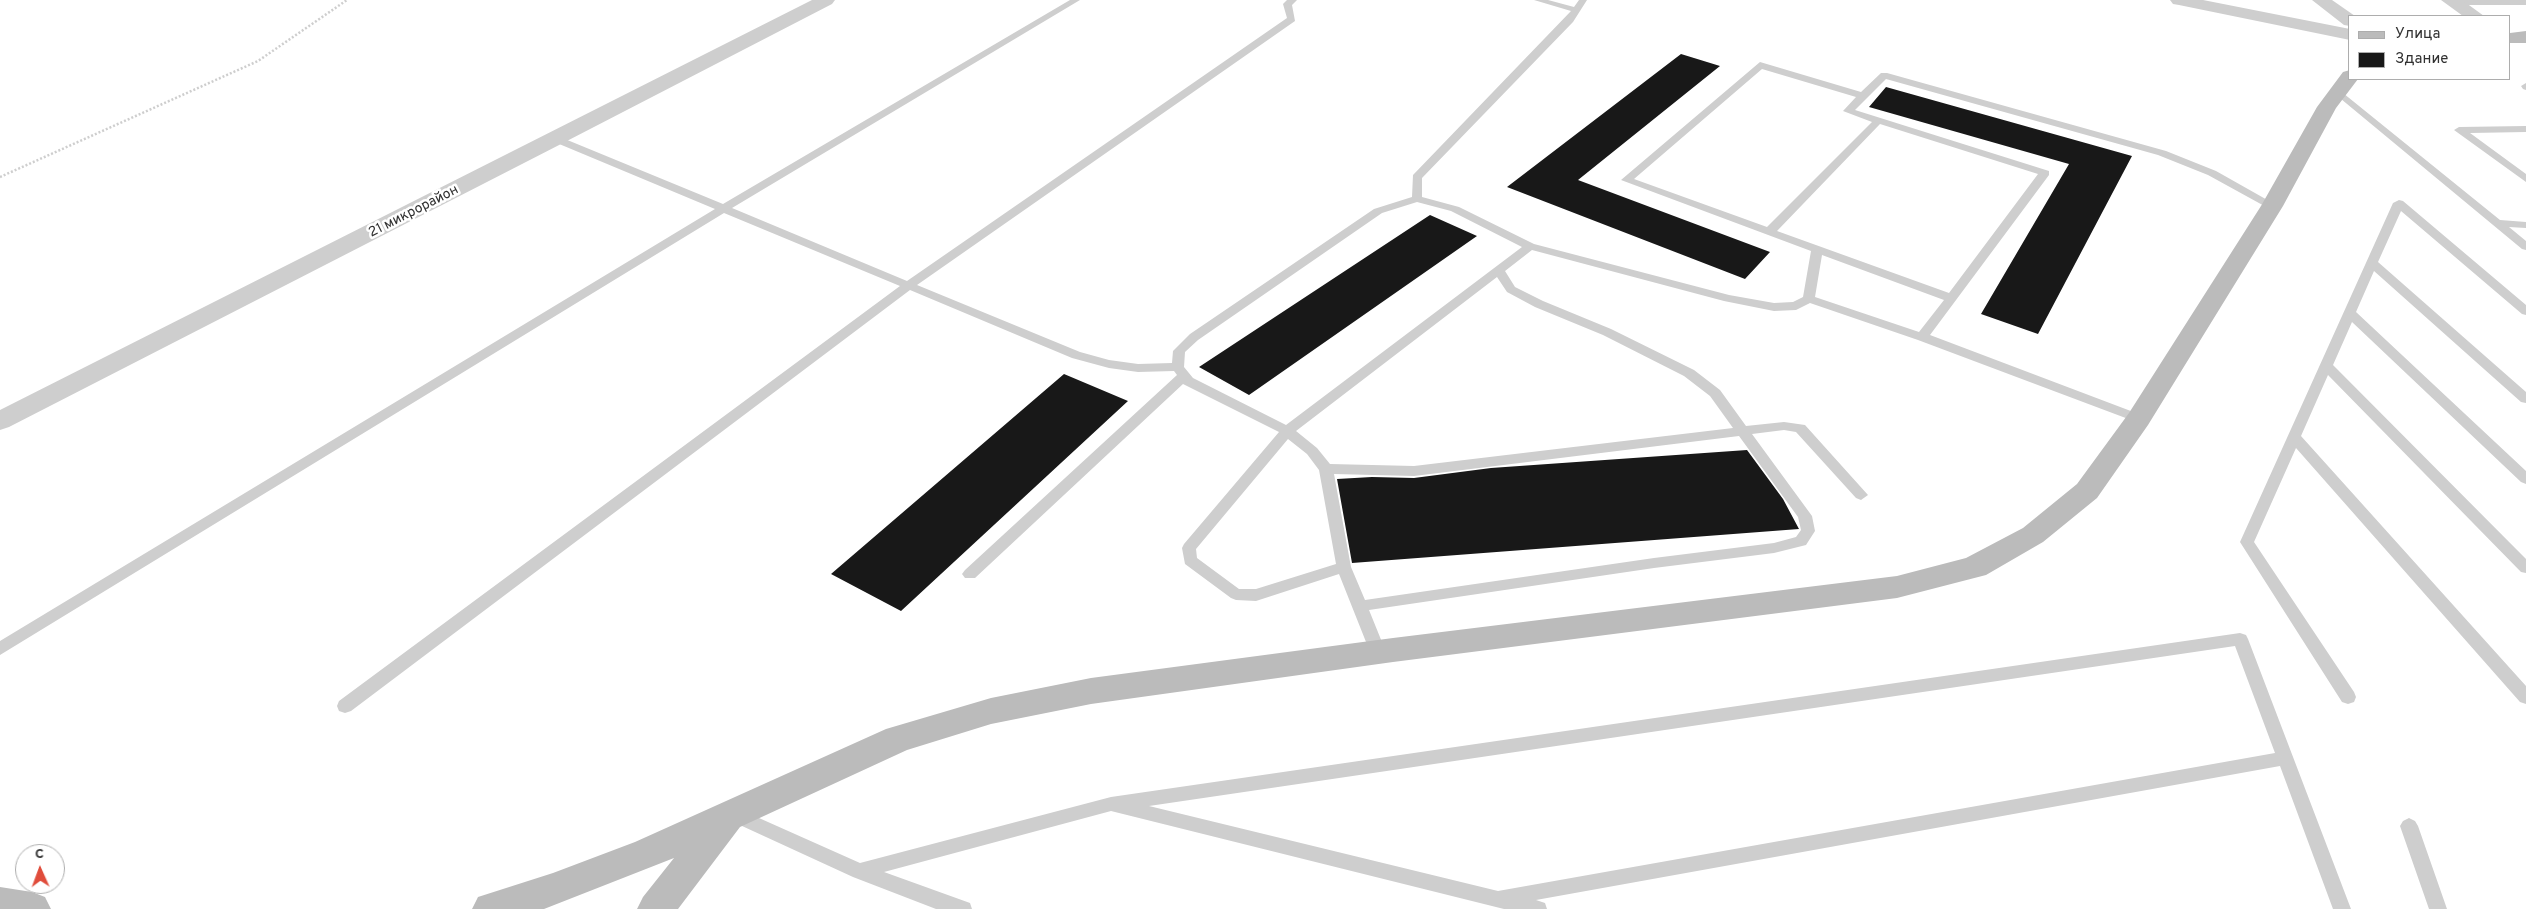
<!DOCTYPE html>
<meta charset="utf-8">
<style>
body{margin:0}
#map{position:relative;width:2526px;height:909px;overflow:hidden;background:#fff;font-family:Overpass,sans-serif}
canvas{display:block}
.legend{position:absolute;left:2348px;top:15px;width:162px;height:65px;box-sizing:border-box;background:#fff;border:1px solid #adadad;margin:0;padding:6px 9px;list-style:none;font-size:15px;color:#313131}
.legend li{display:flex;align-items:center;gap:10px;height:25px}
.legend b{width:25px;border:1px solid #adadad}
.north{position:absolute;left:15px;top:844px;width:50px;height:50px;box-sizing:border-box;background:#fff;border:1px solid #adadad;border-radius:50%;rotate:358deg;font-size:14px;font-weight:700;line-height:20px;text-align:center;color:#313131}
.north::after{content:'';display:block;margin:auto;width:18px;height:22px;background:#e04c3b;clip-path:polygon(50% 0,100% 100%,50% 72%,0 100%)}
</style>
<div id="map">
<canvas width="2526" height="909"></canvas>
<ul class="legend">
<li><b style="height:6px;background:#bbb"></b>Улица</li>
<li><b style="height:14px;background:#181818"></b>Здание</li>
</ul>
<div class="north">С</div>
</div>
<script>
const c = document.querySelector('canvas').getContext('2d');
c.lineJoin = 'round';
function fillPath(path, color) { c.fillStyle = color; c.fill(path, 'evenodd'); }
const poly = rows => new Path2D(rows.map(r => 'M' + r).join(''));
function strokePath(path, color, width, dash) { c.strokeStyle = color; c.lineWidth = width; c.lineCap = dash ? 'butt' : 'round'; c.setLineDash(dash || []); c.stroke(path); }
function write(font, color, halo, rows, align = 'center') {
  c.font = font + ' Overpass,sans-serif'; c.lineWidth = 5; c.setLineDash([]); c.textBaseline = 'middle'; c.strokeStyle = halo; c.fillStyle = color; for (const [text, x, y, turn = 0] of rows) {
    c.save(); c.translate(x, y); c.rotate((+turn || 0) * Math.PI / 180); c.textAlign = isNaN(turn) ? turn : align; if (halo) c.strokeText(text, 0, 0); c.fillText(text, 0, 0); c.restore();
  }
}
const building = poly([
 [1681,54,1720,66,1578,180,1770,252,1745,279,1507,187],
 [1886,87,2132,156,2038,334,1981,314,2069,164,1869,107],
 [1430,215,1477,236,1249,395,1199,367],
 [1064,374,1128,401,901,611,831,574],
 [1747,450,1783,499,1799,529,1352,563,1337,479,1372,477,1414,478,1491,468]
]);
const path = poly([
 [0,177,258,61,347,0]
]);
const lane = poly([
 [1070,0,1080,0,732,208,907,281,1287,18,1283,4,1287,0,1297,0,1292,5,1295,21,917,285,1080,352,1109,360,1138,364,1172,363,1173,351,1190,334,1374,209,1412,197,1413,175,1571,11,1534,0,1548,0,1574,7,1579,0,1587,0,1573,22,1422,178,1422,197,1459,207,1534,244,1729,295,1774,303,1793,302,1803,297,1811,251,1621,180,1760,62,1861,92,1881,73,1887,73,2166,151,2216,171,2278,206,2276,208,2268,208,2208,175,2158,155,1886,79,1855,110,2049,171,2049,175,1930,335,2144,416,2146,419,2139,423,1918,340,1810,303,1796,310,1774,311,1724,301,1532,250,1505,271,1515,287,1543,301,1611,329,1694,370,1720,390,1746,426,1784,422,1805,425,1868,495,1861,500,1856,498,1796,432,1784,430,1752,434,1812,516,1815,531,1806,545,1774,553,1654,568,1369,610,1386,652,1384,656,1378,658,1372,656,1370,652,1339,574,1256,601,1236,600,1231,598,1185,564,1182,548,1184,544,1279,432,1183,384,975,578,965,578,962,574,965,570,1177,375,1174,371,1138,372,1109,368,1072,358,910,290,351,711,345,713,339,711,337,706,339,701,900,286,724,213,0,655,0,641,715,209,552,141,552,137,560,137,723,204,1070,0],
 [1762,69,1856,97,1843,111,1872,122,1767,227,1634,179,1762,69],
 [1880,124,2038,174,1949,293,1777,231,1880,124],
 [1417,202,1451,211,1522,247,1286,425,1193,378,1184,367,1185,352,1198,340,1382,213,1417,202],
 [1822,255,1944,300,1919,332,1815,297,1822,255],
 [1497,277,1507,292,1535,307,1603,335,1684,376,1710,396,1733,428,1414,466,1330,464,1317,448,1296,431,1497,277],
 [1739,436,1798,517,1801,530,1796,537,1774,543,1654,558,1365,600,1351,567,1334,474,1414,476,1739,436],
 [1288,439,1307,454,1319,470,1336,564,1256,589,1239,589,1197,558,1196,549,1288,439],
 [2455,0,2526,0,2526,5,2452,5,2451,3,2455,0],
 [2526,83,2526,90,2523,89,2521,86,2526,83],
 [2338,89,2500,220,2526,222,2526,228,2509,227,2526,241,2526,250,2522,249,2335,94,2335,90,2338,89],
 [2526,126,2526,132,2470,133,2526,174,2526,182,2454,130,2459,127,2526,126],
 [2399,200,2403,201,2526,305,2526,315,2522,314,2401,211,2378,262,2526,392,2526,403,2521,402,2374,271,2356,312,2526,471,2526,484,2521,482,2352,322,2333,365,2526,559,2526,573,2521,572,2328,375,2301,436,2526,686,2526,704,2520,702,2296,448,2254,542,2354,692,2356,697,2354,702,2348,704,2342,702,2240,542,2393,203,2399,200],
 [2240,633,2246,635,2248,639,2351,909,2333,909,2280,766,1536,900,1545,903,1547,909,1504,909,1111,811,884,872,970,903,972,909,936,909,853,877,729,820,726,815,729,810,735,807,741,810,860,863,1111,797,2240,633],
 [2235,646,2275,753,1498,891,1149,806,2235,646],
 [2409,818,2415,821,2418,826,2447,909,2429,909,2400,826,2403,821,2409,818]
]);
const street = poly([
 [812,0,835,0,832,4,563,143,9,427,0,430,0,410,812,0],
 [2170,0,2203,0,2350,29,2350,40,2179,5,2173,4,2170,0],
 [2312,0,2332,0,2355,16,2350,16,2350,26,2344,25,2312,0],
 [2441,0,2462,0,2484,16,2463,16,2441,0]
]);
const secondary = poly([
 [2526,31,2526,43,2510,43,2510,33,2526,31],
 [2350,70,2350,79,2358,79,2336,108,2283,206,2148,425,2097,498,2043,542,1986,575,1897,598,1393,662,1091,704,991,724,907,750,740,827,678,909,637,909,643,897,674,858,544,909,472,909,478,897,553,873,635,842,886,729,991,698,1091,678,1393,638,1897,576,1966,558,2023,528,2077,484,2129,413,2261,206,2317,107,2343,72,2350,70],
 [0,887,32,892,45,897,51,909,0,909,0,887]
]);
const streetNames = [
 ["21 микрорайон",414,212,-27]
];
fillPath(building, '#181818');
strokePath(path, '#cecece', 2.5, [2, 2]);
fillPath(lane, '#cecece');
fillPath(street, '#cecece');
fillPath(secondary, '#bbb');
write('14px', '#313131', '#fff', streetNames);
</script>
